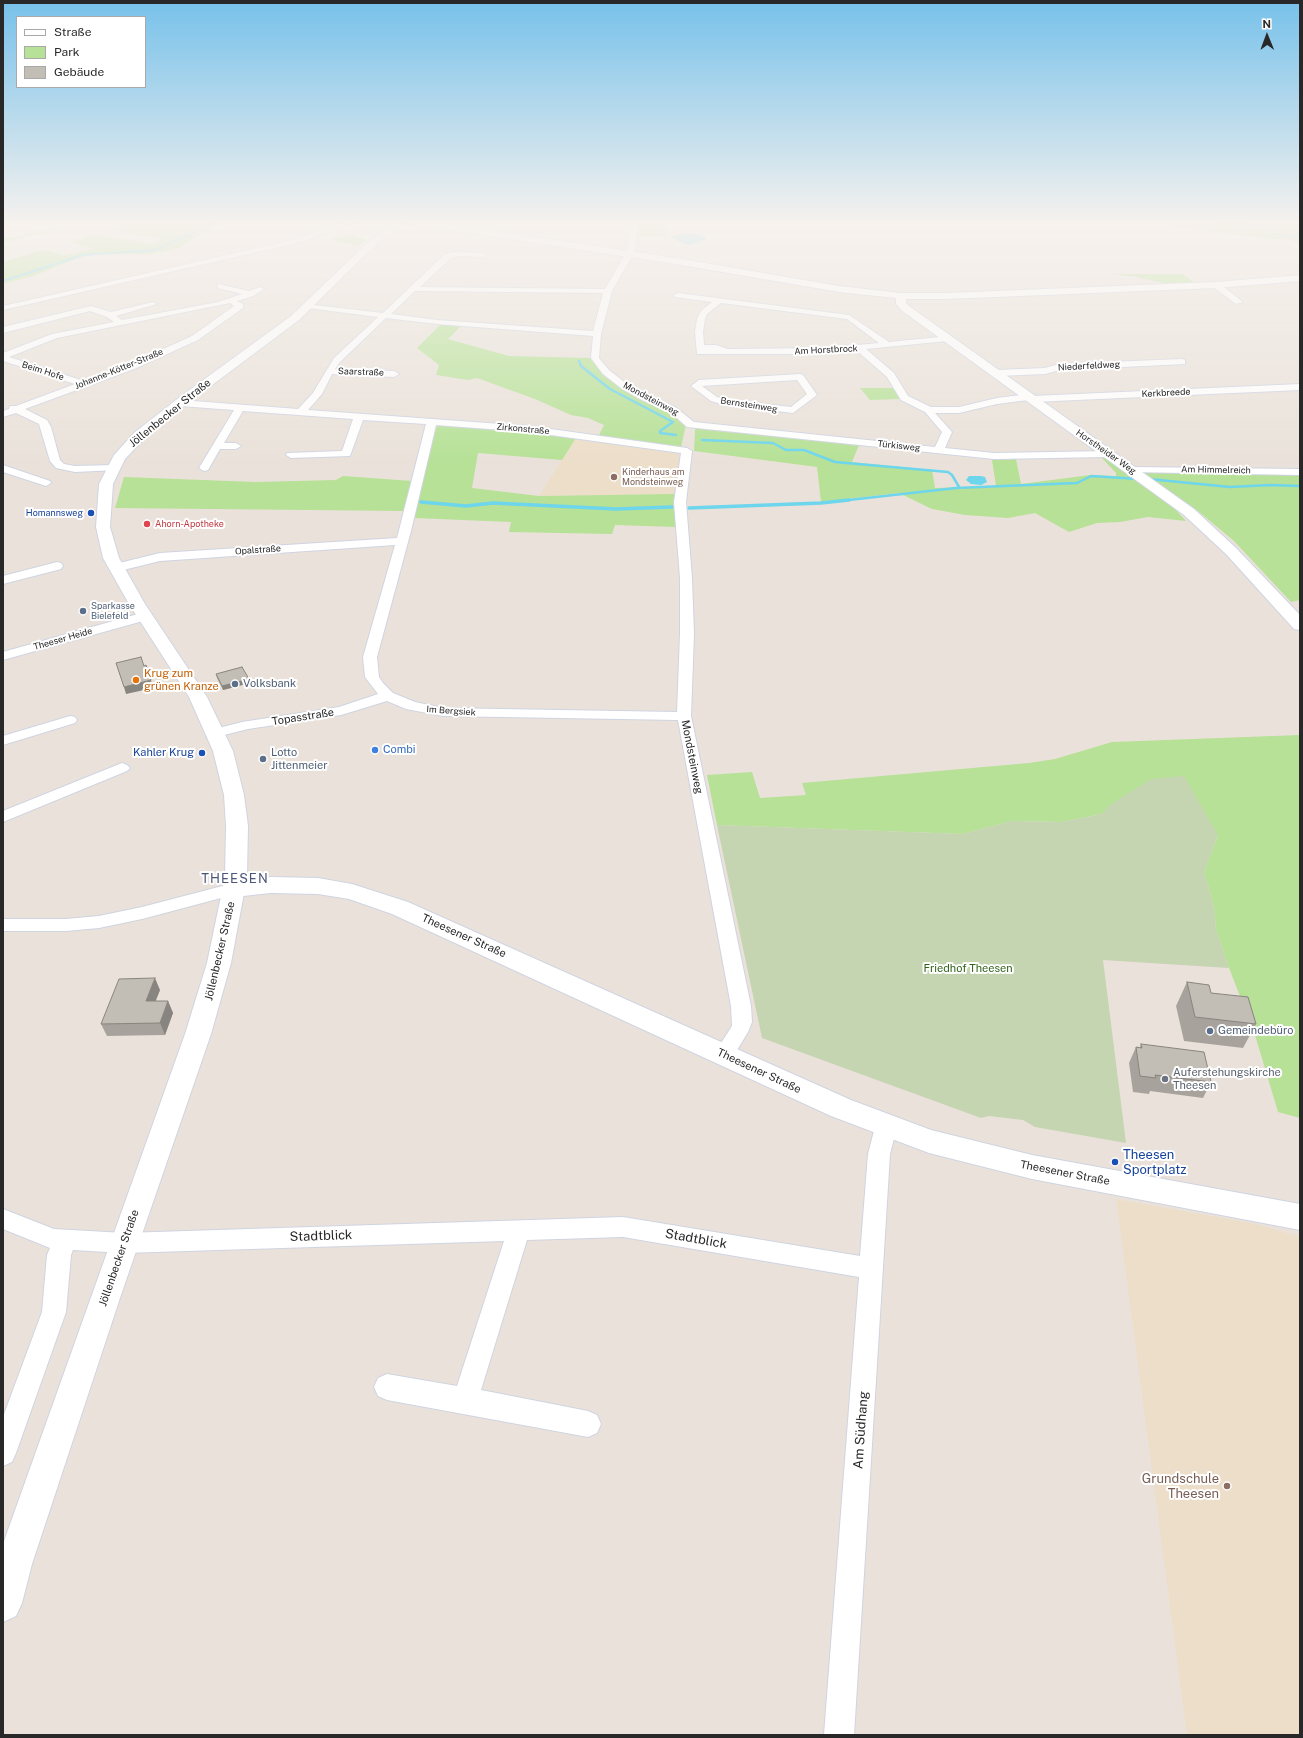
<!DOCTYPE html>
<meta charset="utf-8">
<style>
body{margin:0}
#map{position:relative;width:1303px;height:1738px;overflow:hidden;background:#eae2da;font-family:"Public Sans",sans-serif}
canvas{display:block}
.frame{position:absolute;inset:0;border:4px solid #282828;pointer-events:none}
.legend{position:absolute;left:16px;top:16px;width:130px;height:72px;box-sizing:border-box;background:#fff;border:1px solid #a9a9a9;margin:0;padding:5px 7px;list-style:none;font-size:12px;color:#282828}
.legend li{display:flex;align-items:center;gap:8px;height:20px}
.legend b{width:20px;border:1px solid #a9a9a9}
.north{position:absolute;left:1247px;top:16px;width:40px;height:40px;-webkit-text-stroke:3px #fff;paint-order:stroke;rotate:359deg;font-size:11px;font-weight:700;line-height:16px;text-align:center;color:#282828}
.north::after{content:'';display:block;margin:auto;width:14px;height:18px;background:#282828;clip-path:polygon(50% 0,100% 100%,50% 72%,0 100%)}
</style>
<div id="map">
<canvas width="1303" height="1738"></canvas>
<div class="frame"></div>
<ul class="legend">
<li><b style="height:5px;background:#fff"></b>Straße</li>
<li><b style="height:11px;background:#b6e196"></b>Park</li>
<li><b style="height:11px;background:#c2bdb5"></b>Gebäude</li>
</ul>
<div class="north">N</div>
</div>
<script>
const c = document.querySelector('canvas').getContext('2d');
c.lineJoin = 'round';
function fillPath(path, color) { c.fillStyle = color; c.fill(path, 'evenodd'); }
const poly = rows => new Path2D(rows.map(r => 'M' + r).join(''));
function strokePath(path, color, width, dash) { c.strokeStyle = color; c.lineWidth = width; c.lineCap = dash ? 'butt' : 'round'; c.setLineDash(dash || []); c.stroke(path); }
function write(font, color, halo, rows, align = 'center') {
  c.font = font + ' "Public Sans",sans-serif'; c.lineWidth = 4; c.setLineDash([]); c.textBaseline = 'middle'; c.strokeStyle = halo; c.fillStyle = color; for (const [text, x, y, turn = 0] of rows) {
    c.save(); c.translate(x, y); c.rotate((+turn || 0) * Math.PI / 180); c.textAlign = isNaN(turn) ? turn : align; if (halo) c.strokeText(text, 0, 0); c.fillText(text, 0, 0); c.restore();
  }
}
const education = poly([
 [576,438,680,454,675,494,539,496],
 [1116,1199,1256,1224,1300,1237,1300,1735,1187,1735]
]);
const green = poly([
 [138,221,222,221,179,248,149,254,99,254,85,255,33,276,3,284,3,262,42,250,64,255,94,249,71,242,94,234,152,244,162,239,109,230],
 [639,221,664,221,667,237,637,237],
 [1173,221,1300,221,1300,245,1290,239,1270,239,1173,227],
 [55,228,59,230,3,242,3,237,6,238],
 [349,234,367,240,358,246,330,239],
 [1112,274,1183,274,1196,284,1172,285,1136,277],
 [441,324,461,326,448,339,509,356,591,358,606,376,662,405,686,425,681,447,598,437,604,425,588,418,571,415,535,399,477,378,468,380,436,375,439,365,417,348],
 [860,388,894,388,900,399,870,400],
 [441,425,535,432,576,438,562,460,478,453,472,488,539,496,675,494,674,506,676,527,615,525,612,534,509,532,511,522,414,518,436,427],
 [701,427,860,443,852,462,932,470,935,488,996,486,992,460,1016,459,1021,484,1090,475,1116,476,1116,473,1101,457,1109,458,1164,497,1186,521,1148,517,1120,522,1097,523,1069,532,1035,513,1008,518,965,515,932,509,899,493,821,502,817,467,694,451,695,429],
 [1145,471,1300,475,1300,600,1291,602,1234,541,1198,511,1146,476],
 [343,476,412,481,403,511,115,508,124,477,255,482,336,480],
 [1300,735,1300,1118,1278,1112,1255,1035,1229,968,1216,929,1214,907,1204,872,1218,835,1111,804,1102,814,1062,822,1012,821,963,834,717,825,707,775,752,772,760,798,806,795,802,783,1029,763,1055,759,1112,742]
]);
const cemetery = poly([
 [1184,776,1218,835,1204,872,1214,907,1216,929,1229,968,1103,960,1126,1143,1035,1127,1023,1120,989,1116,981,1118,762,1038,717,825,963,834,1012,821,1062,822,1102,814,1111,804,1151,779]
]);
const water = poly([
 [688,233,701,235,707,239,690,245,685,244,670,237],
 [969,476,981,476,985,477,987,482,981,485,971,484,966,480]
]);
const streamFar2 = poly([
 [1192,221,1277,226,1273,234,1300,237],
 [3,281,83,255,156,250,218,221]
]);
const streamFar1 = poly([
 [579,361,581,366,610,389,673,422,660,431,660,433,676,435],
 [702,440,773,443,786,450,804,450,835,462,948,472,952,475,959,487],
 [1149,479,1230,487,1270,485,1300,486],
 [840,501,956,488,1077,483,1091,476,1138,479]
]);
const stream = poly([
 [421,502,466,506,493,503,616,509,672,507],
 [689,508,821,503,849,500]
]);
const minor = poly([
 [348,221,357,221,301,242,3,310,3,306,297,239,348,221],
 [632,221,638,221,635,251,612,291,601,334,599,358,609,370,627,384,648,396,675,407,694,422,935,447,942,432,925,412,901,400,887,377,856,350,824,354,697,354,695,332,697,319,701,311,712,302,675,297,674,295,678,293,849,315,889,342,950,336,950,340,947,341,866,349,894,373,908,396,931,407,959,407,997,398,1029,394,1033,396,1300,384,1300,390,1032,402,1028,400,997,404,959,413,935,413,952,432,945,448,994,453,1108,451,1113,454,1108,457,994,459,687,427,669,411,642,400,621,388,603,374,591,358,593,336,437,324,386,318,340,362,335,369,394,371,399,374,394,377,332,374,322,394,308,410,529,426,687,448,692,451,686,502,692,578,694,634,691,716,751,1006,752,1022,748,1032,731,1060,724,1062,717,1060,714,1054,732,1026,731,1006,678,720,443,716,406,709,387,701,341,715,248,729,216,737,211,736,209,733,211,730,242,722,339,707,378,694,365,677,363,657,395,545,160,561,115,572,109,568,111,565,160,553,397,538,426,424,363,420,350,456,291,458,286,455,287,453,342,451,353,419,243,411,224,443,236,443,241,446,236,449,220,449,208,470,204,471,199,468,234,410,180,406,175,403,180,400,298,409,313,393,334,358,378,317,308,308,305,308,305,304,383,313,444,255,453,252,482,253,486,255,482,257,457,256,450,259,420,287,605,289,627,251,632,221],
 [415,291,603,293,593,331,437,320,391,314,415,291],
 [721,303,847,319,879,343,824,348,728,349,716,345,704,345,703,332,705,319,707,314,721,303],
 [436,425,529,432,681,453,674,502,680,578,680,634,677,712,443,708,415,702,393,693,383,683,379,677,377,657,411,531,436,425],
 [1213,283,1219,283,1243,302,1236,304,1213,287,1213,283],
 [218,284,249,291,260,287,264,289,253,296,237,301,243,304,243,308,198,340,134,369,25,409,47,420,51,427,60,460,64,464,75,466,114,465,118,466,119,468,118,470,75,472,56,468,50,461,39,424,16,413,3,417,3,411,9,409,10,406,16,406,75,384,3,361,3,353,52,334,114,322,107,317,90,311,3,333,3,327,91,306,111,312,153,302,157,304,116,316,122,320,218,302,242,294,218,288,218,284],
 [230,303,234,306,192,336,128,365,84,381,9,357,57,338,230,303],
 [1182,359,1185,360,1185,364,1060,370,1045,374,997,376,992,373,997,370,1045,368,1059,364,1182,359],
 [800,374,803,375,817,395,793,413,724,405,711,401,691,386,699,380,800,374],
 [797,380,807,394,791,407,728,400,717,397,702,386,797,380],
 [3,465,50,481,51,483,46,486,3,472,3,465],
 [1132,467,1300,469,1300,475,1128,472,1127,470,1128,468,1132,467],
 [57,562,61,563,63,566,61,569,3,584,3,576,57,562],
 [145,612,151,616,150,619,3,660,3,652,145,612],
 [70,716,75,717,77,720,75,723,3,745,3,736,70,716],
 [122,763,127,765,130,768,127,771,3,822,3,811,122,763],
 [234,883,240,885,243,889,240,893,142,919,99,928,66,931,3,931,3,919,66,919,99,916,142,907,234,883],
 [886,1118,893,1121,897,1127,890,1154,854,1735,824,1735,859,1277,623,1237,527,1240,481,1390,588,1411,597,1415,601,1424,597,1433,588,1437,387,1400,378,1396,374,1387,378,1378,387,1374,457,1386,504,1241,124,1253,73,1250,71,1255,66,1312,16,1453,12,1462,3,1466,3,1417,42,1312,47,1255,50,1248,3,1229,3,1209,54,1229,124,1233,623,1217,860,1256,868,1154,875,1127,879,1121,886,1118]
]);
const tertiary = poly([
 [406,221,426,221,682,259,839,286,901,293,947,293,1216,282,1300,275,1300,281,1216,288,947,299,906,299,906,303,909,306,1194,509,1236,548,1300,615,1300,630,1294,629,1226,554,1184,515,901,310,896,304,896,298,839,292,682,265,410,224,406,221],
 [271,877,318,878,352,884,408,902,851,1100,931,1130,1032,1155,1300,1204,1300,1230,1032,1179,929,1153,831,1116,392,914,349,899,318,894,271,893,234,897,226,894,223,889,226,884,234,881,271,877]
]);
const secondary = poly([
 [399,221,409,221,387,236,366,254,299,320,184,406,144,439,125,459,113,484,110,527,119,558,145,604,207,697,233,751,244,795,248,826,247,877,231,963,211,1034,120,1298,32,1564,22,1603,16,1616,3,1622,3,1544,185,1034,207,963,225,877,226,826,224,795,213,751,189,697,129,604,103,558,96,527,99,484,114,455,134,433,176,400,291,316,360,250,381,232,399,221]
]);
const wall = poly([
 [216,674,250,683,223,690,217,678],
 [1187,982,1211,993,1256,1024,1243,1048,1184,1041,1176,1006],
 [160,990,155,1001,168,1001,173,1013,165,1035,107,1036,101,1024],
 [1141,1044,1211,1082,1203,1098,1150,1091,1149,1094,1133,1092,1129,1063,1136,1047,1140,1047]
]);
const shadedWall = poly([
 [249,679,250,683,223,690,222,686],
 [151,680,153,688,126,694,124,687],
 [155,978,160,990,151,1013,146,1001],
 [168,1001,173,1013,165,1035,160,1023]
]);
const building = poly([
 [141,657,144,666,146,665,151,680,124,687,116,663,141,657],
 [242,667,249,679,222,686,216,674,242,667],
 [155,978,146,1001,168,1001,160,1023,101,1024,119,979,155,978],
 [1187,982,1209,985,1211,993,1248,997,1256,1024,1195,1017,1187,982],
 [1141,1044,1204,1052,1211,1082,1155,1075,1156,1078,1140,1076,1136,1047,1142,1048,1141,1044]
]);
const markers = [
 [614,477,4,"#8d6e63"],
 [91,513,4,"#1a4fb4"],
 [147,524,4,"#e0444e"],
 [83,611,4,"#5c6f8a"],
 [136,680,4,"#e8710a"],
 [235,684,4,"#5c6f8a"],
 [375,750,4,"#3f7fe0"],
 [202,753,4,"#1a4fb4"],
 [263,759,4,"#5c6f8a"],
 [1210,1031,4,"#5c6f8a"],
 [1165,1079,4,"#6b7280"],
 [1115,1162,4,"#1a4fb4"],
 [1227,1486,4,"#8d6e63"]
];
const farStreetnames = [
 ["Am Horstbrock",826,350,-3],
 ["Niederfeldweg",1089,366,-3],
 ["Johanne-Kötter-Straße",119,369,-22],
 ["Beim Hofe",43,371,18],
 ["Saarstraße",361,372,2],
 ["Kerkbreede",1166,393,-3],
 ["Mondsteinweg",651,399,28],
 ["Bernsteinweg",749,405,9],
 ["Zirkonstraße",523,429,5],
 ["Türkisweg",899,446,6],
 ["Horstheider Weg",1106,452,35],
 ["Am Himmelreich",1216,470,1],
 ["Opalstraße",258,550,-4],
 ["Theeser Heide",63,639,-16],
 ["Im Bergsiek",451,711,4]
];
const farEducationnames = [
 ["Kinderhaus am",622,472],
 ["Mondsteinweg",622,482]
];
const farTransitnames = [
 ["Homannsweg",83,513]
];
const farHealthnames = [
 ["Ahorn-Apotheke",155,524]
];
const farServicenames = [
 ["Sparkasse",91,606],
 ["Bielefeld",91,616]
];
const streetNames = [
 ["Jöllenbecker Straße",170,413,-39],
 ["Topasstraße",303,717,-9],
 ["Mondsteinweg",692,757,79],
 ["Theesener Straße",464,936,24],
 ["Jöllenbecker Straße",220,951,-77],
 ["Theesener Straße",759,1071,25],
 ["Theesener Straße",1065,1173,11],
 ["Jöllenbecker Straße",119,1258,-71]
];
const foodNames = [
 ["Krug zum",144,674],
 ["grünen Kranze",144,687]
];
const serviceNames = [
 ["Volksbank",243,684],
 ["Lotto",271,753],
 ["Jittenmeier",271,766],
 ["Gemeindebüro",1218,1031]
];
const shopNames = [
 ["Combi",383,750]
];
const transitNames = [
 ["Kahler Krug",194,753]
];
const parkNames = [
 ["Friedhof Theesen",968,969]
];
const worshipNames = [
 ["Auferstehungskirche",1173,1073],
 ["Theesen",1173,1086]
];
const quarterNames = [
 ["THEESEN",235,879]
];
const nearTransitnames = [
 ["Theesen",1123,1155],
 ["Sportplatz",1123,1170]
];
const nearStreetnames = [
 ["Stadtblick",321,1236,-2],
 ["Stadtblick",696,1239,10],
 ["Am Südhang",861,1430,-86]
];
const nearEducationnames = [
 ["Grundschule",1219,1479],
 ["Theesen",1219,1494]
];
fillPath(education, '#ecdec9');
fillPath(green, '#b6e196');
fillPath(cemetery, '#c5d4b1');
fillPath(water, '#6dd5ec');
strokePath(streamFar2, '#6dd5ec', 2);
strokePath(streamFar1, '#6dd5ec', 2.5);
strokePath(stream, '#6dd5ec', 3.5);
strokePath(minor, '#cfd4e1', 2);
strokePath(tertiary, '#cfd4e1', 2);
strokePath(secondary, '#cfd4e1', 2);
fillPath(minor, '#fff');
fillPath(tertiary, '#fff');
fillPath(secondary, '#fff');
fillPath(wall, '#a7a39c');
fillPath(shadedWall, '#88847f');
fillPath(building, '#c2bdb5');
strokePath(building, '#88847f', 1);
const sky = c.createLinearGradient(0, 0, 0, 464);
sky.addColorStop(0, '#77c1ea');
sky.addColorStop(0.48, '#f6f2ee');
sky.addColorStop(1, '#f6f2ee00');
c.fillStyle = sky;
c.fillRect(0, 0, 1303, 464);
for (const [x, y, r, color] of markers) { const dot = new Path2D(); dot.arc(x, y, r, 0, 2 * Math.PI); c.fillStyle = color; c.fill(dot); strokePath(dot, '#fff', 1.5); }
write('9px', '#282828', '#fff', farStreetnames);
write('9px', '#785e54', '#fff', farEducationnames, 'left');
write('9px', '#164399', '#fff', farTransitnames, 'right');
write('9px', '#be3a42', '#fff', farHealthnames, 'left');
write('9px', '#4e5e75', '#fff', farServicenames, 'left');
write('11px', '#282828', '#fff', streetNames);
write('11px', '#c56008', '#fff', foodNames, 'left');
write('11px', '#4e5e75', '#fff', serviceNames, 'left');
write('11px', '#366cbe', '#fff', shopNames, 'left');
write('11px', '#164399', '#fff', transitNames, 'right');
write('11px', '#30631a', '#fff', parkNames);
write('11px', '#5b616d', '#fff', worshipNames, 'left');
c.letterSpacing = '1px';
write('13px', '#4a5678', '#fff', quarterNames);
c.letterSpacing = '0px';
write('13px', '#164399', '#fff', nearTransitnames, 'left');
write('13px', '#282828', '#fff', nearStreetnames);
write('13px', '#785e54', '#fff', nearEducationnames, 'right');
</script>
